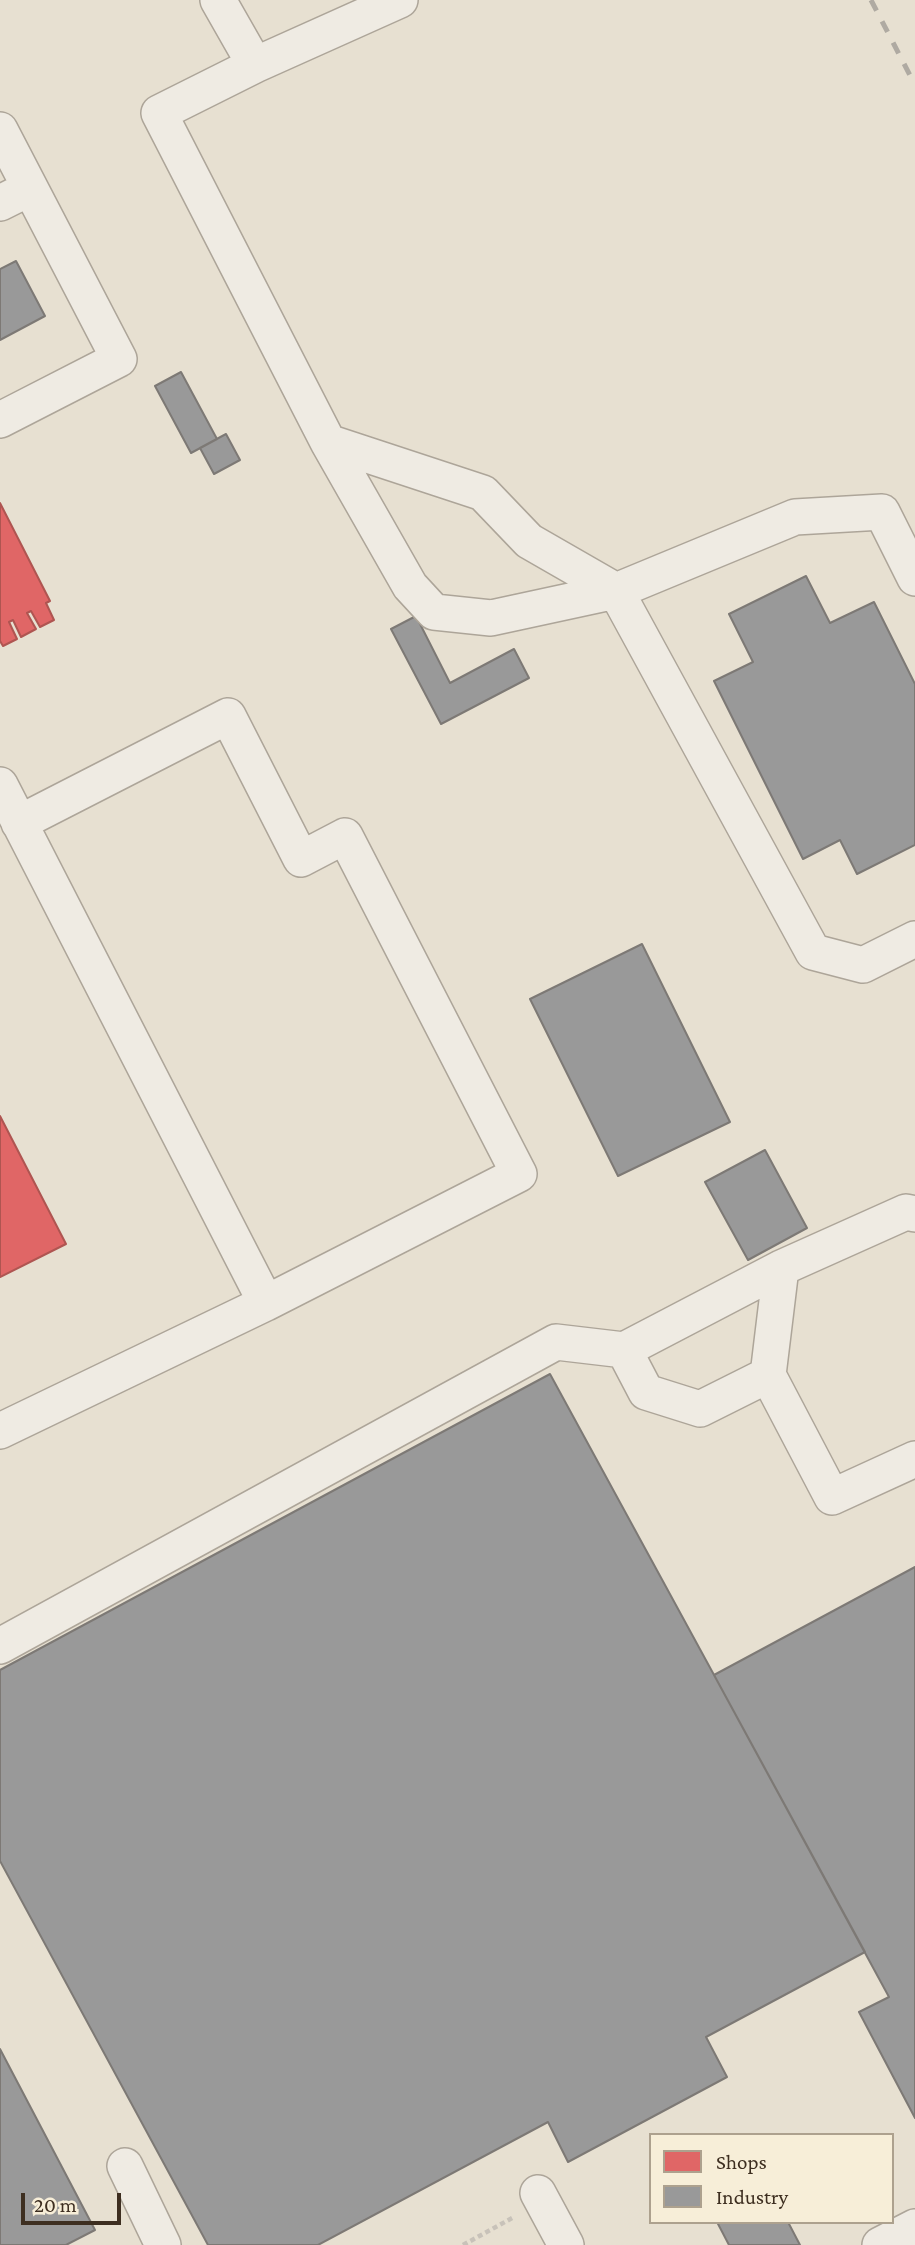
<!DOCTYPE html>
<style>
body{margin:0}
#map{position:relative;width:915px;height:2245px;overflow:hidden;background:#e7e0d1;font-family:"Crimson Pro",serif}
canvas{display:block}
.legend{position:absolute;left:649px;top:2133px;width:245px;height:91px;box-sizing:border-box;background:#f7eed8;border:2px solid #ada18e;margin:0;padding:9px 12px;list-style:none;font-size:21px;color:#3d2e20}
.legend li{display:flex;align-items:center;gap:14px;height:35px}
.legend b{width:35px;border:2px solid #ada18e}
.scale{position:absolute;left:21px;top:2193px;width:100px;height:32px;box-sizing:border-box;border:4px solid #3d2e20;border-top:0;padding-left:9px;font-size:21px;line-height:24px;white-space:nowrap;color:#3d2e20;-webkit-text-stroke:5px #f7eed8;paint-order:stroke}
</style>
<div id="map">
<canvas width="915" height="2245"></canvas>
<ul class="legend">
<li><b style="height:19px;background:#e06666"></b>Shops</li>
<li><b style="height:19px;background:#999"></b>Industry</li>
</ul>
<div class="scale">20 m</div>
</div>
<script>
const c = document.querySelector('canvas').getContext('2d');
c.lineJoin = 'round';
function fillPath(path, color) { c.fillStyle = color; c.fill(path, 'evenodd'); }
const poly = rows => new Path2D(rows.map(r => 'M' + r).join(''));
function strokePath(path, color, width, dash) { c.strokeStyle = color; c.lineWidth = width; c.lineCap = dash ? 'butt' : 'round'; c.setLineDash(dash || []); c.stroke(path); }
const shops = poly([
 [0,503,50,601,46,603,54,620,40,627,31,611,27,613,36,629,21,637,13,620,9,622,17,639,3,646,0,641,0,503],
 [0,1116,66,1244,0,1277,0,1116]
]);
const industry = poly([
 [16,261,45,316,0,340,0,269,16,261],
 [181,372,217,439,191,453,155,386,181,372],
 [226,434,240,460,214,474,200,448,226,434],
 [806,576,830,623,874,602,915,684,915,845,857,874,840,840,803,859,714,681,753,662,729,614,806,576],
 [416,616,450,683,514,649,529,678,441,724,391,629,416,616],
 [642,944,730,1122,618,1176,530,999,642,944],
 [765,1150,807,1228,748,1260,705,1182,765,1150],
 [550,1374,865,1952,706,2037,727,2077,568,2162,548,2122,318,2245,208,2245,0,1861,0,1670,550,1374],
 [915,1567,915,2118,859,2012,889,1997,714,1675,915,1567],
 [0,2049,95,2230,66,2245,0,2245,0,2049],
 [717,2222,788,2222,800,2245,729,2245,717,2222]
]);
const path = poly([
 [463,2245,514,2217]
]);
const minor = poly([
 [218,0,255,65,159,113,328,442,483,493,529,541,616,591,813,952,863,965,915,939],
 [255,65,400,0],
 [0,130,119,359,0,420],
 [0,203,30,188],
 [328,442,410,586,434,612,491,618,616,591,795,517,882,512,915,578],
 [0,785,266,1303],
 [624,1350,646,1392,700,1409,768,1375,832,1497,915,1459],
 [768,1375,781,1268],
 [0,1431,266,1303,519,1174,345,836,301,859,228,716,19,823],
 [0,1646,556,1342,624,1350,781,1268,906,1212,915,1214],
 [125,2166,163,2245],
 [538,2193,566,2245],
 [880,2245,915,2227]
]);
const rail = poly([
 [871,0,915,85]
]);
fillPath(shops, '#e06666');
strokePath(shops, '#af5551', 2);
fillPath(industry, '#999');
strokePath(industry, '#7d7975', 2);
strokePath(minor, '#ada599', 38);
strokePath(path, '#c8c2b9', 4.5, [5, 3.5]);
strokePath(minor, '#efebe3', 35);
strokePath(rail, '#afaaa2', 5, [12, 12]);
</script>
